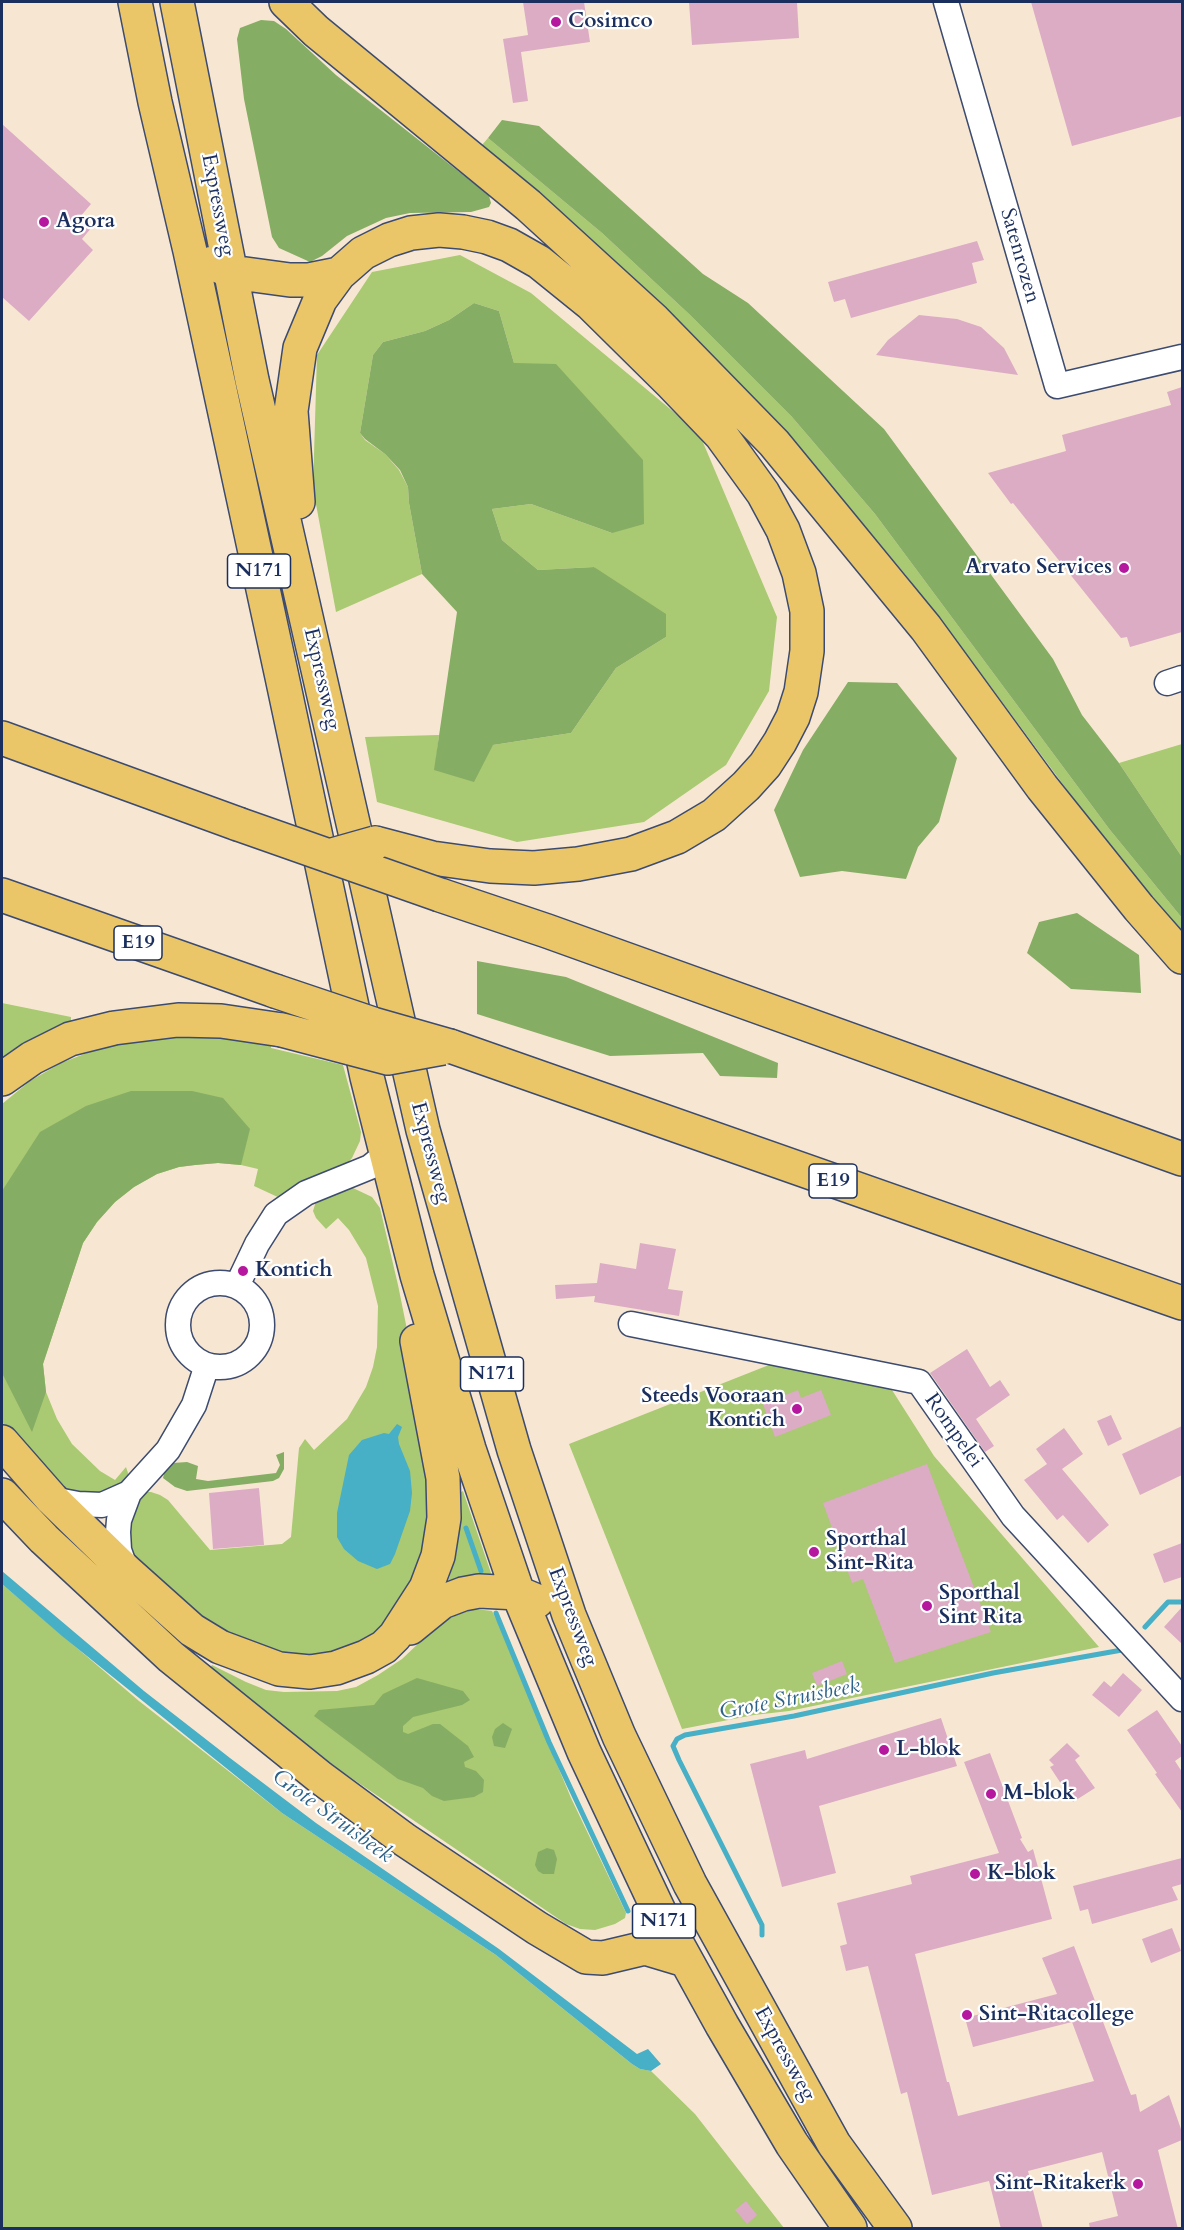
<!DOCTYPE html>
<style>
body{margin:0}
#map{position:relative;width:1184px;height:2230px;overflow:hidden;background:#f7e7d2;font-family:Cardo,serif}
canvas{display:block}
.frame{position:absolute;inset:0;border:3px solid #1b2f5e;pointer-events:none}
</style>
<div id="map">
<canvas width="1184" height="2230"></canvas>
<div class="frame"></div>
</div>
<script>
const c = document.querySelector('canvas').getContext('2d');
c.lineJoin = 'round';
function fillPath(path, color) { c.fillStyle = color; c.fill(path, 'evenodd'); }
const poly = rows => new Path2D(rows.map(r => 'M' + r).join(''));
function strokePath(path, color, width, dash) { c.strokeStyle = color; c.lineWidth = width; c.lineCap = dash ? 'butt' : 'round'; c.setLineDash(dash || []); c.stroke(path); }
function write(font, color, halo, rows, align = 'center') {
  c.font = font + ' Cardo,serif'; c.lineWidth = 4.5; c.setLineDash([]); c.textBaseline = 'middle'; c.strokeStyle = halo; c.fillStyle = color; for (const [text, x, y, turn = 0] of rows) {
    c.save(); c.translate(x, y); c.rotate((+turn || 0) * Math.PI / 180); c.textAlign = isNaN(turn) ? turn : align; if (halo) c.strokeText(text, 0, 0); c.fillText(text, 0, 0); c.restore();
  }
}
const green = poly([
 [488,138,602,233,689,314,792,417,875,514,1110,830,1182,918,1182,936,1127,871,974,664,905,574,792,439,670,312,535,188,482,145],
 [460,255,531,293,699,433,777,617,769,691,726,765,644,822,517,842,377,802,365,737,439,735,435,770,493,745,571,733,616,668,666,637,594,567,538,570,502,540,492,509,531,504,612,533,514,363,499,311,474,303,449,320,425,331,383,342,373,355,360,433,365,440,385,454,399,470,408,487,409,503,422,574,336,612,313,488,317,355,372,272],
 [1182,744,1182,857,1119,763],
 [2,1003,71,1017,71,1022,2,1059],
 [186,1036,222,1037,271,1043,271,1048,343,1065,361,1132,360,1141,352,1158,345,1166,282,1199,254,1186,258,1169,241,1165,218,1163,195,1165,179,1167,157,1174,134,1187,115,1202,97,1222,83,1243,43,1364,46,1392,57,1419,72,1444,100,1471,115,1480,126,1467,129,1476,128,1482,100,1497,73,1494,56,1485,2,1422,2,1104,30,1081,61,1063,100,1048,149,1039],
 [353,1188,372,1197,380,1208,398,1285,434,1463,423,1580,366,1645,302,1661,211,1628,131,1553,127,1530,136,1501,146,1492,151,1492,160,1495,168,1500,210,1550,282,1544,291,1537,299,1448,305,1439,314,1450,347,1419,366,1387,373,1367,377,1347,378,1306,366,1258,349,1230,338,1218,326,1229,316,1218,313,1211,317,1198,342,1189],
 [774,1363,878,1379,892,1390,934,1456,1099,1647,789,1711,754,1715,682,1729,569,1444],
 [463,1491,492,1576,448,1582,456,1555,460,1521,461,1492],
 [2,1584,139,1701,282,1813,496,1955,632,2064,640,2069,651,2071,695,2114,784,2228,2,2228],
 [475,1609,492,1611,498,1623,571,1798,626,1913,625,1918,615,1924,595,1930,580,1929,566,1924,341,1771,210,1668,212,1665,246,1682,266,1690,284,1692,337,1691,356,1687,378,1675,402,1659,440,1623,459,1614]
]);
const forest = poly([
 [261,20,274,21,286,29,336,75,481,189,489,196,491,203,489,207,471,212,410,213,386,218,347,236,322,256,310,262,279,248,272,237,244,99,237,39,240,28],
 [502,120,539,126,703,274,748,303,884,429,1053,659,1082,715,1119,763,1182,857,1182,918,1110,830,875,514,792,417,689,314,602,233,488,138],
 [474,303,499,311,514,363,556,364,643,460,644,524,612,533,531,504,492,509,502,540,538,570,594,567,666,614,666,637,616,668,571,733,493,745,474,782,434,770,457,612,422,574,409,503,408,487,400,470,385,454,365,439,360,433,373,355,383,342,425,331,449,320],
 [848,682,897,683,957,758,939,822,918,847,906,879,842,871,800,877,774,810,803,750],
 [1077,913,1139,955,1141,993,1071,989,1027,953,1039,922],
 [477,961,566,977,778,1063,777,1078,720,1076,703,1053,610,1056,477,1014],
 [131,1091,192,1091,223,1098,250,1129,241,1165,218,1163,195,1165,179,1167,157,1174,134,1187,115,1202,97,1222,83,1243,43,1364,46,1392,32,1432,2,1373,2,1191,40,1132,86,1106],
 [284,1452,284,1469,279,1478,273,1481,187,1491,175,1487,163,1478,165,1470,173,1463,187,1462,198,1466,196,1479,208,1481,276,1473,280,1465,276,1455],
 [417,1678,463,1691,470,1700,462,1705,413,1717,403,1726,403,1732,408,1734,433,1724,440,1724,468,1746,474,1757,464,1762,465,1767,476,1771,484,1780,483,1792,474,1797,444,1801,432,1796,423,1788,398,1779,314,1716,319,1710,374,1705,383,1694],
 [503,1723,512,1729,508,1740,505,1748,494,1746,492,1737,495,1729],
 [547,1848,554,1850,557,1859,554,1874,543,1874,538,1871,535,1865,538,1852]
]);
const water = poly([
 [397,1424,402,1427,398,1437,399,1444,410,1471,412,1493,410,1511,395,1554,390,1564,377,1569,358,1561,344,1549,337,1537,337,1513,349,1455,362,1440,384,1433,389,1434],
 [2,1571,144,1691,230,1758,316,1823,499,1949,637,2054,648,2049,661,2064,651,2071,640,2069,632,2064,496,1955,282,1813,62,1636,2,1584]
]);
const stream = poly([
 [466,1528,481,1571],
 [496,1613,549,1742,628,1911],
 [1145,1627,1168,1602,1182,1602],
 [762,1935,762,1925,679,1760,673,1746,677,1739,685,1735,794,1716,993,1673,1122,1650]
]);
const building = poly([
 [523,2,584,2,590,42,521,52,528,101,513,103,503,39,528,35],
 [689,2,797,2,799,38,692,45],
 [1031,2,1182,2,1182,116,1072,146],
 [2,124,91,204,80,217,92,227,82,239,93,250,29,321,2,297],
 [977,241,984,260,972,263,977,283,851,318,845,299,834,302,828,282],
 [919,315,957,319,981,327,1004,348,1018,375,876,355,888,340],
 [1182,387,1182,632,1130,647,1127,637,1121,638,1013,503,1011,504,988,473,1066,451,1062,435,1171,405,1167,392],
 [640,1243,676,1249,668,1289,683,1291,679,1316,594,1302,595,1296,556,1299,555,1285,597,1283,600,1263,636,1269],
 [967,1349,990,1387,1000,1380,1010,1395,976,1419,994,1446,985,1452,930,1373],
 [798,1390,801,1398,821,1390,831,1415,775,1437,763,1404],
 [1111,1415,1122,1439,1108,1446,1097,1421],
 [1182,1426,1182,1475,1140,1495,1122,1454],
 [1064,1428,1083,1454,1062,1469,1109,1525,1088,1543,1063,1515,1057,1520,1024,1480,1047,1464,1036,1449],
 [927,1464,991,1632,895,1663,863,1579,852,1583,823,1503],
 [259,1488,264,1545,213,1549,209,1493],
 [1182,1543,1182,1577,1164,1583,1153,1554],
 [1182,1607,1182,1644,1164,1627],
 [842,1661,847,1674,817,1686,812,1673],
 [1123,1673,1142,1690,1119,1717,1092,1695,1104,1681,1111,1687],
 [1157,1710,1182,1746,1182,1756,1175,1761,1182,1772,1182,1812,1155,1774,1157,1773,1127,1730],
 [941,1718,957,1766,819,1806,836,1873,782,1887,750,1764,805,1750,807,1759],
 [1067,1743,1080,1756,1075,1760,1095,1788,1073,1802,1050,1767,1054,1765,1049,1760],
 [990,1753,1022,1838,1020,1839,1028,1852,1033,1849,1052,1919,915,1954,947,2082,949,2082,958,2116,1094,2081,1072,2022,973,2047,965,2018,1057,1994,1042,1958,1074,1946,1131,2095,1136,2094,1140,2112,1169,2095,1182,2132,1182,2140,1158,2150,1178,2229,1090,2229,1089,2223,1118,2216,1102,2152,1028,2171,1043,2229,1001,2229,989,2181,932,2195,907,2092,901,2094,868,1966,846,1971,840,1946,847,1944,837,1903,912,1884,910,1876,999,1853,964,1762],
 [1182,1858,1182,1884,1172,1887,1178,1900,1092,1924,1088,1909,1080,1911,1073,1886],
 [1172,1928,1181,1951,1151,1963,1142,1939],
 [746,2201,757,2215,747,2224,735,2210]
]);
const minor = poly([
 [946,2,1057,386,1182,357],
 [1167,683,1182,678],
 '178 1325a42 42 0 1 1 84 0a42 42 0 1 1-84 0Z',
 [237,1286,257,1244,276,1214,306,1193,370,1167,386,1154],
 [631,1324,919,1382,1013,1516,1182,1699],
 [52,1499,78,1504,102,1505,129,1493],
 [126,1570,119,1550,118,1532,119,1520,129,1493,168,1450,194,1405,207,1365]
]);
const highway = poly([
 [135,2,155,102,190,251,282,677,367,1077,417,1275,469,1449,518,1593,584,1752,659,1911,722,2025,792,2144,850,2228],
 [177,2,252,380,423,1130,514,1450,569,1615,619,1736,690,1884,834,2144,895,2228],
 [286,2,316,31,528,205,654,320,774,443,926,628,1042,787,1139,908,1182,957],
 [213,263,231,272,290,280,309,280,339,274],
 [298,502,291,411,300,348,320,300,339,274,363,253,389,240,411,233,439,230,463,232,487,237,509,245,539,262,591,304,672,384,721,435,763,493,783,530,799,573,807,611,807,651,801,692,793,717,780,742,765,765,746,786,714,815,677,837,631,854,578,864,534,868,490,866,432,858,375,843],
 [2,738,238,824],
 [2,895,275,991],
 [440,895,547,931,1182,1159],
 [450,1046,1182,1303],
 [2,1079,32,1058,70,1039,114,1028,178,1020,221,1021,282,1030],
 [2,1442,52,1499,126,1571,192,1630,220,1647,279,1669,310,1672,336,1668,366,1657,384,1647,395,1636,426,1588,438,1556,444,1518,443,1478,417,1341],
 [2,1495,44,1539,171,1657,321,1778,405,1840,537,1928,586,1957,603,1958,645,1948,685,1960],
 [410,1628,442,1602,463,1594,479,1591,518,1593,537,1601]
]);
const highwayBridge = poly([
 [238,824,440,895],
 [329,856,375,843],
 [275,991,373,1024,450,1046],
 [282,1030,388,1058,443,1048]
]);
const markers = [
 [556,22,6,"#b5179e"],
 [44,222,6,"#b5179e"],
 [1124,568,6,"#b5179e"],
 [243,1271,6,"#b5179e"],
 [797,1409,6,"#b5179e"],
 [814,1552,6,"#b5179e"],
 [927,1606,6,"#b5179e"],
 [884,1750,6,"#b5179e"],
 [991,1794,6,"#b5179e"],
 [975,1874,6,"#b5179e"],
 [967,2015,6,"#b5179e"],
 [1138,2184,6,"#b5179e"]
];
const shields = [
 [259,571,63],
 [138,943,48],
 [833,1181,48],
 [492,1374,63],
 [664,1921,63]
];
const shieldNames = [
 ["N171",259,571],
 ["E19",138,943],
 ["E19",833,1181],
 ["N171",492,1374],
 ["N171",664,1921]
];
const poiNames = [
 ["Cosimco",568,22],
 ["Agora",56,222],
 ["Arvato Services",1112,568,"right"],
 ["Kontich",255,1271],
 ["Steeds Vooraan",785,1397,"right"],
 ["Kontich",785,1421,"right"],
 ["Sporthal",826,1540],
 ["Sint-Rita",826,1564],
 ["Sporthal",939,1594],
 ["Sint Rita",939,1618],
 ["L-blok",896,1750],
 ["M-blok",1003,1794],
 ["K-blok",987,1874],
 ["Sint-Ritacollege",979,2015],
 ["Sint-Ritakerk",1126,2184,"right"]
];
const streetNames = [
 ["Expressweg",217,205,79],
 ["Satenrozen",1019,256,74],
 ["Expressweg",321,679,77],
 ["Expressweg",430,1153,75],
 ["Rompelei",953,1431,55],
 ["Expressweg",572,1617,69],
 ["Expressweg",784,2054,61]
];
const waterNames = [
 ["Grote Struisbeek",790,1700,-11],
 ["Grote Struisbeek",332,1817,36]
];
fillPath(green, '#a9c972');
fillPath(forest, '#86ad64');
fillPath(water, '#47afc6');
strokePath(stream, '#47afc6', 5);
fillPath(building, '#dcacc5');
strokePath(minor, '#3c4b6f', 27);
strokePath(highway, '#3c4b6f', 36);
strokePath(minor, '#fff', 24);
strokePath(highway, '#ebc669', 33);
strokePath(highwayBridge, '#3c4b6f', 36, []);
strokePath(highwayBridge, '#ebc669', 33);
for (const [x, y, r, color] of markers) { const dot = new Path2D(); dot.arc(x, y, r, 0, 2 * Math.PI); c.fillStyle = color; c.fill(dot); strokePath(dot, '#fff', 2); }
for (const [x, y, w] of shields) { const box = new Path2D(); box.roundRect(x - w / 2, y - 17, w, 34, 4.5); c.fillStyle = '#fff'; c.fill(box); strokePath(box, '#1b2f5e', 1.5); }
write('bold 20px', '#1b2f5e', null, shieldNames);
write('bold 21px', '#1b2f5e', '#fff', poiNames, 'left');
write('21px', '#1b2f5e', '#fff', streetNames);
write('italic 22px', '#2d6288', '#fff', waterNames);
</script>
